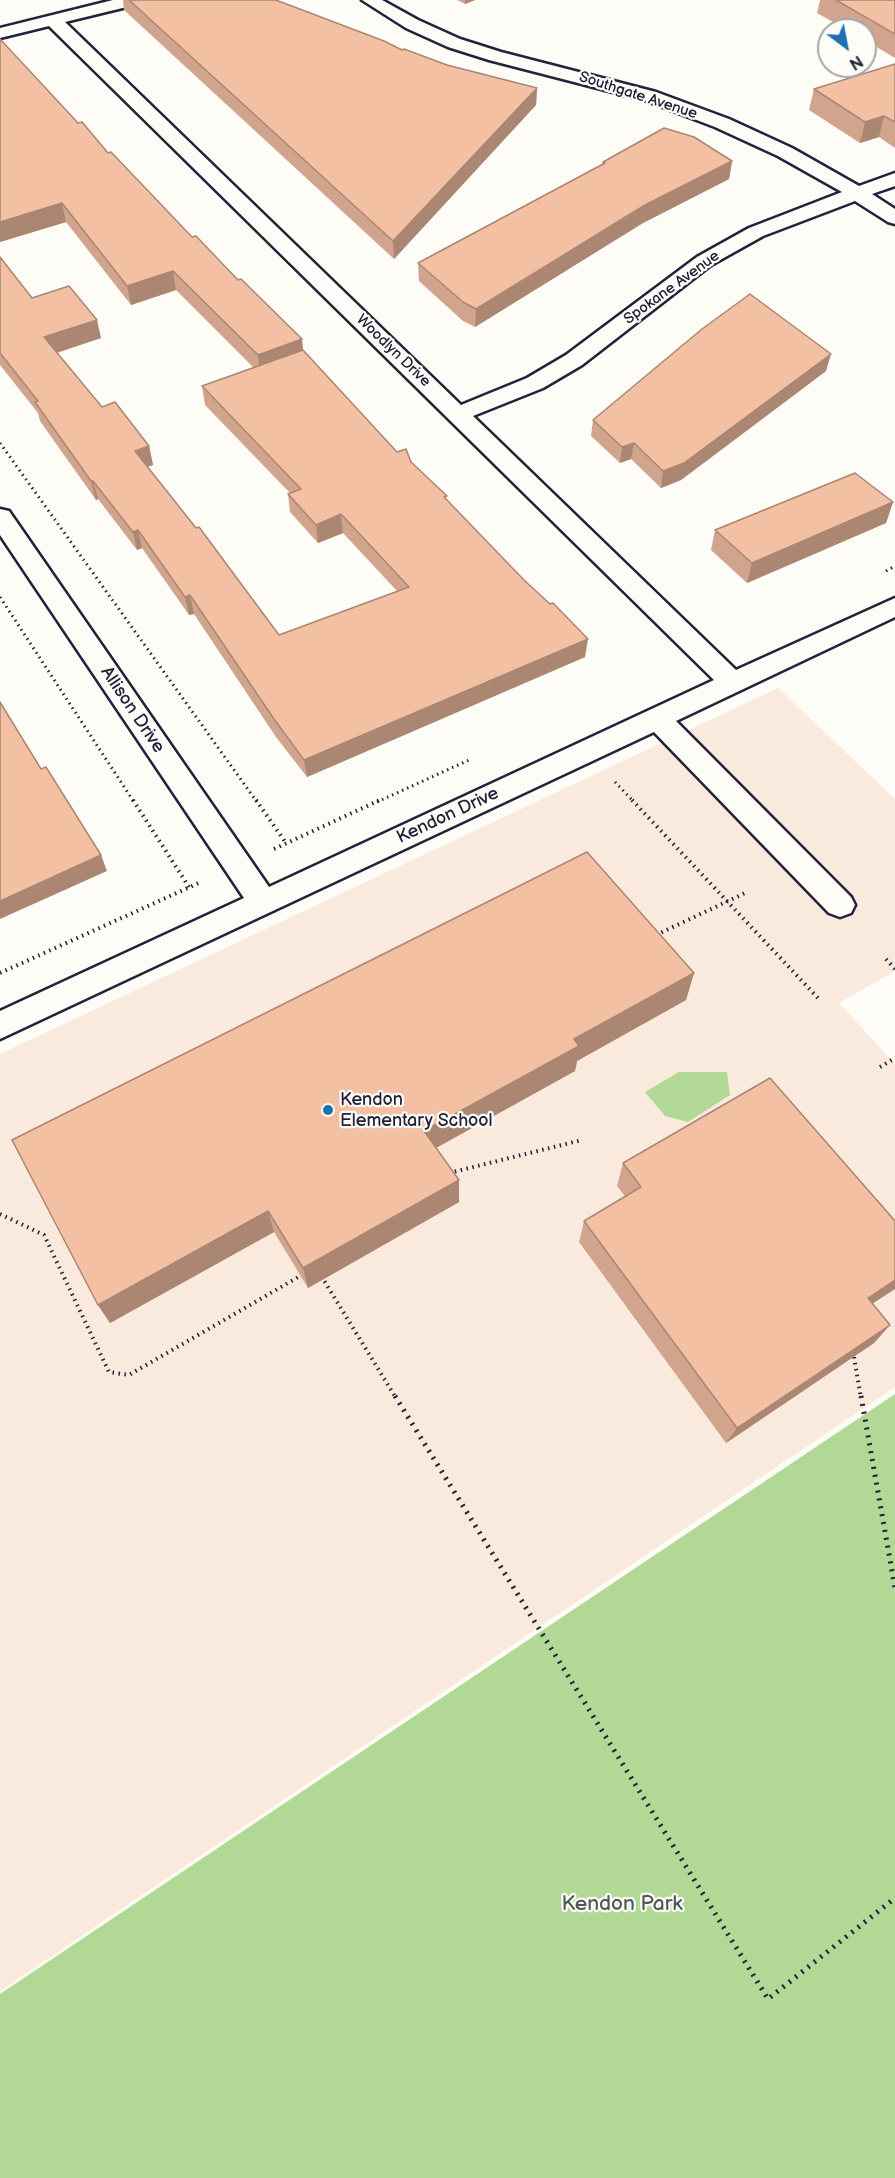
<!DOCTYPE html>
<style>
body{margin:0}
#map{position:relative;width:895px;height:2178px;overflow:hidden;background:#fdfcf7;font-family:"Balsamiq Sans",sans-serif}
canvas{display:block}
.north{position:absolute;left:817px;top:18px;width:60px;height:60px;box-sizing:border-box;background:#fdfcf7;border:2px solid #a5a5ac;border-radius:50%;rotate:148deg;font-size:16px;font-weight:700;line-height:24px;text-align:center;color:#22223b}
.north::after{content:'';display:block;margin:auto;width:21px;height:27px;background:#1f6fb2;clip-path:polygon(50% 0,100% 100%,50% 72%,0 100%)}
</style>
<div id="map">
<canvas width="895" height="2178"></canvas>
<div class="north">N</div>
</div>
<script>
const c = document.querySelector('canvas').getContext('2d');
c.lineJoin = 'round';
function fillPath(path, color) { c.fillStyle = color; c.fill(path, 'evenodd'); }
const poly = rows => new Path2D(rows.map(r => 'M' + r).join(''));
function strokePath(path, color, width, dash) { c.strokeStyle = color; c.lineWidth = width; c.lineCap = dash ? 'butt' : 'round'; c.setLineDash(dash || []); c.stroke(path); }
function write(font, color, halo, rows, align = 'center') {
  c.font = font + ' "Balsamiq Sans",sans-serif'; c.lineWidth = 4.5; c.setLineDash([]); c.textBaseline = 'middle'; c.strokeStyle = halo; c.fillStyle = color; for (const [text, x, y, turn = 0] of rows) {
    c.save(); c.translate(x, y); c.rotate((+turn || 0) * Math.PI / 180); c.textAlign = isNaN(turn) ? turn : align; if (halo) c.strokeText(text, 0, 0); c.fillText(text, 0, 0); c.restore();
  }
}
const built = poly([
 [778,688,895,799,895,971,839,1003,895,1064,895,1387,0,1991,0,1054]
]);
const green = poly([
 [679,1072,727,1072,730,1095,688,1122,665,1116,645,1092],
 [895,1394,895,2178,0,2178,0,1994]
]);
const pathFar2 = poly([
 [0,443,257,802],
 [886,571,895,566],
 [0,597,134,802],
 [615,782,634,802],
 [377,802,469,760]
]);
const pathFar1 = poly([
 [133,800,189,887],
 [256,800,286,843],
 [632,800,818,998],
 [274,849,380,800],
 [656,935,745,893],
 [886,959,895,969],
 [0,973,201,882],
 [880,1067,895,1058],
 [449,1173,582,1140],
 [0,1214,44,1235,109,1372,129,1375,300,1276,304,1276],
 [324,1276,323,1279,396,1398],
 [854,1357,861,1398]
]);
const path = poly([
 [395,1396,768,1999,895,1898],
 [861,1396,895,1588]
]);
const minor = poly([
 [113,0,141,0,139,4,65,22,461,405,527,378,566,355,697,257,749,228,842,192,778,156,715,127,644,100,489,60,448,47,406,28,362,0,382,0,418,20,460,39,501,52,656,92,729,119,792,148,859,186,895,173,895,186,872,194,895,209,895,224,888,222,855,201,763,236,711,265,582,365,543,388,473,416,736,670,895,598,895,617,676,721,851,897,855,905,851,913,840,917,829,913,654,732,0,1039,0,1011,244,898,0,535,0,509,9,511,269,887,714,680,49,26,0,38,0,28,113,0]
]);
const wall = poly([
 [123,0,276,0,402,50,447,65,537,88,536,105,394,259,124,10],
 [457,0,475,0,465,4],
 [820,0,895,0,895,58,865,40,865,30,847,30,817,13],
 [0,39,78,123,303,350,397,452,411,462,447,499,585,657,307,777,276,737,194,614,189,615,142,548,137,550,98,499,96,500,40,421,38,413,0,365,0,257,32,298,101,338,57,353,102,407,149,446,153,465,147,467,279,635,397,591,343,533,318,543,290,512,288,494,290,493,205,405,202,386,254,368,176,290,131,305,66,222,0,242],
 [895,64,895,148,879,137,860,143,809,110,814,89],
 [732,161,729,179,643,223,475,327,463,321,419,281,418,263,602,164,603,162],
 [826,371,681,480,661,488,631,459,620,463,591,436,593,420],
 [893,502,886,523,747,583,711,550,715,530],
 [694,973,686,1000,577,1061,575,1071,436,1148,459,1202,308,1288,274,1232,110,1323,98,1305],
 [623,1163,872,1304,890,1325,874,1343,726,1443,579,1242,584,1221,625,1196,617,1186]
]);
const shadedWall = poly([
 [465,0,475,0,465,4],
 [537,88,536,105,394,259,393,241],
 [884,116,879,137,860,143,865,122],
 [732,161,729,179,643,223,475,327,476,309,645,205],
 [62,203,66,222,0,242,0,222],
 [173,271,176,290,131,305,127,286],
 [97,320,101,338,49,355,44,337],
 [302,339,304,358,260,374,258,355],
 [831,354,826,371,681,480,661,488,663,471],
 [634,443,631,459,620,463,622,447],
 [149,446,153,465,139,469,135,451],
 [91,481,93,481,98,499,96,500],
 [893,502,886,523,747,583,752,563],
 [341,514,343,533,318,543,316,525],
 [138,530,142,548,137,550,133,532],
 [190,595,194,614,189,615,185,597],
 [588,639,585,657,307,777,304,760],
 [101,855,107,871,0,919,0,901],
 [694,973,686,1000,577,1061,575,1071,425,1154,424,1131,574,1039],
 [459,1180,459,1202,308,1288,303,1268],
 [268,1211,274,1232,110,1323,98,1305],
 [895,1280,895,1289,852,1317,868,1298],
 [890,1325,874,1343,726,1443,737,1428]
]);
const building = poly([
 [129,0,276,0,384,41,402,50,404,49,447,65,537,88,393,241,129,0],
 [836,0,895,0,895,34,836,0],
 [0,39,78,123,82,122,108,153,111,152,192,237,196,236,238,280,241,279,302,339,258,355,173,271,127,286,62,203,0,222,0,39],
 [895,64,895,122,884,116,865,122,814,89,895,64],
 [664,128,694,137,732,161,645,205,476,309,463,302,418,263,605,163,603,162,664,128],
 [0,257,32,298,69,286,97,320,44,337,102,407,115,402,149,446,135,451,196,528,199,527,279,635,409,587,341,514,316,525,288,494,301,489,202,386,303,350,397,452,406,449,411,462,447,496,444,497,524,580,550,604,553,603,588,639,304,760,274,719,190,595,185,597,138,530,133,532,93,481,91,481,35,402,38,401,0,353,0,257],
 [750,294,831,354,684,463,663,471,634,443,622,447,593,420,702,329,750,294],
 [855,473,893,502,752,563,715,530,855,473],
 [0,702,41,769,46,767,101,855,0,901,0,702],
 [587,852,694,973,574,1039,579,1046,424,1131,459,1180,303,1268,268,1211,98,1305,12,1140,587,852],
 [770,1078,895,1221,895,1280,868,1298,890,1325,737,1428,584,1221,641,1187,623,1163,770,1078]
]);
const markers = [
 [328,1110,6,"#1f6fb2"]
];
const farStreetnames = [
 ["Southgate Avenue",638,96,18],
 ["Spokane Avenue",672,288,-36],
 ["Woodlyn Drive",393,351,44]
];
const streetNames = [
 ["Allison Drive",132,710,56],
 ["Kendon Drive",448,816,-25]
];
const poiNames = [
 ["Kendon",340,1100],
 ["Elementary School",340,1121]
];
const nearParknames = [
 ["Kendon Park",622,1905]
];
fillPath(built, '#faeade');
fillPath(green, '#b1d995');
strokePath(minor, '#22223b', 5);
strokePath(pathFar2, '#22223b', 3, [1.5, 4]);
strokePath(pathFar1, '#22223b', 4, [1.5, 4.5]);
strokePath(path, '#22223b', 5, [2, 6]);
fillPath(minor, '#fdfcf7');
fillPath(wall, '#d1a58d');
fillPath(shadedWall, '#aa8673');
fillPath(building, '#f3c0a4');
strokePath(building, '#aa8673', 1.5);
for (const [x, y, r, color] of markers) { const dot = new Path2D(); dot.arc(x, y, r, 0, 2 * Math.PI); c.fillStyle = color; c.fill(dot); strokePath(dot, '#fdfcf7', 2); }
write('15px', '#22223b', '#fdfcf7', farStreetnames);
write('18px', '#22223b', '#fdfcf7', streetNames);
write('18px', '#22223b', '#fdfcf7', poiNames, 'left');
write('21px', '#4d5956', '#fdfcf7', nearParknames);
</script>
